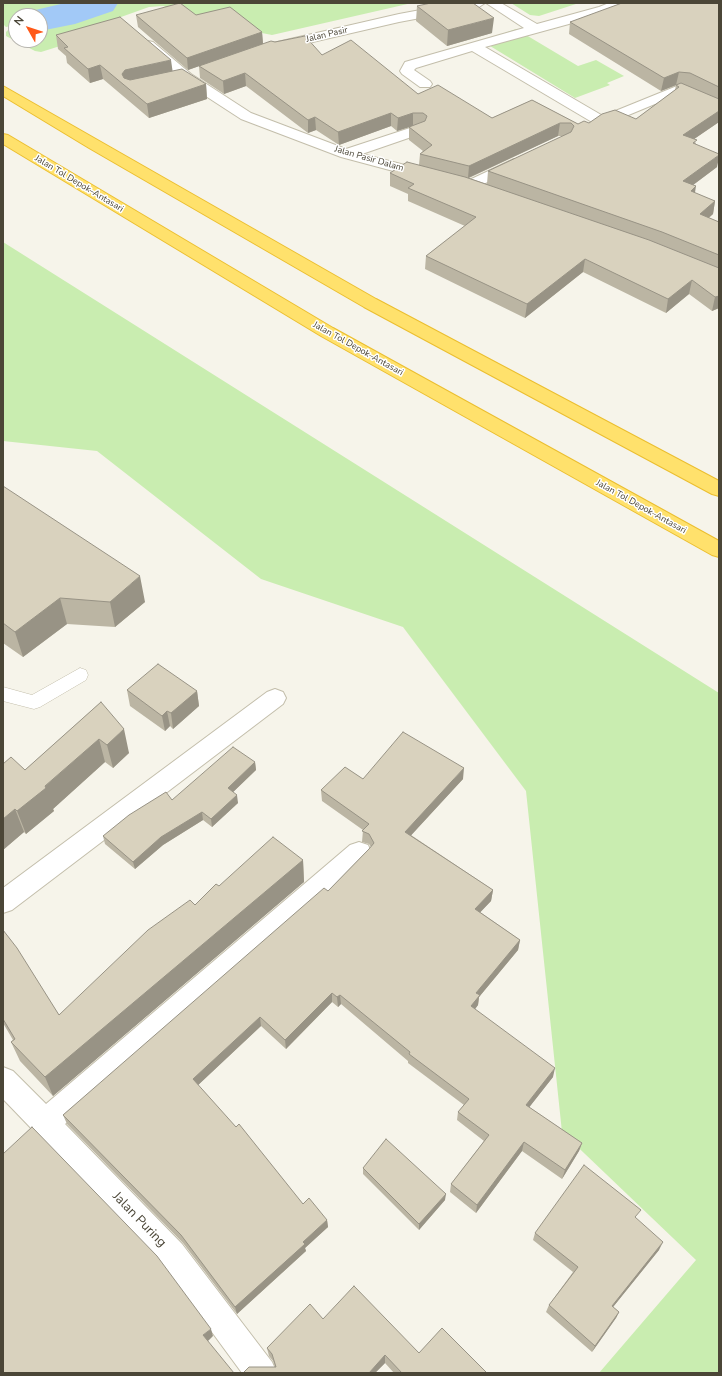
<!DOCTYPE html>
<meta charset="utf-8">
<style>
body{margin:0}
#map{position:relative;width:722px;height:1376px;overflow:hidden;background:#f6f4ea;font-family:"Nunito Sans",sans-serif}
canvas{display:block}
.frame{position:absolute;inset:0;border:4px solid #4b4637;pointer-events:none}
.north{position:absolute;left:8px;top:8px;width:40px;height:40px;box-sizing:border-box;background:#fff;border:1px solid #b7b5af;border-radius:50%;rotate:309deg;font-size:11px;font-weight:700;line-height:16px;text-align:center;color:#4b4637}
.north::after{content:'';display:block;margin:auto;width:14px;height:18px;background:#ff5918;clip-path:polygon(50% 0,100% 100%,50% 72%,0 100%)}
</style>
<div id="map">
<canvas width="722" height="1376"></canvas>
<div class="frame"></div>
<div class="north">N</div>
</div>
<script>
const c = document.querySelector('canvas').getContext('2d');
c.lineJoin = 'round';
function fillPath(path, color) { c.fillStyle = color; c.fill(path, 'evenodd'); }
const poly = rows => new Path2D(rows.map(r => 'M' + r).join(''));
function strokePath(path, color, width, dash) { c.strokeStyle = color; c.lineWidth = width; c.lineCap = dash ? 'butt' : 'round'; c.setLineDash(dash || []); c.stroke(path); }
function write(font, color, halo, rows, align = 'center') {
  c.font = font + ' "Nunito Sans",sans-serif'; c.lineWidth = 3; c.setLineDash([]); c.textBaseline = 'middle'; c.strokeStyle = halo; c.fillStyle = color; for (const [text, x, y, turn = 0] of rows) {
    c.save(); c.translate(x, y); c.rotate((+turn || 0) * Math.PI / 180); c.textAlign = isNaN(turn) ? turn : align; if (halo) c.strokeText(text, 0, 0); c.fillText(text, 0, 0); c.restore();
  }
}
const green = poly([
 [3,3,100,3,62,16,40,20,40,16,16,16,16,25,6,27,3,24],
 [114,3,412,3,272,35,206,22,163,6,149,7,121,17,73,42,41,52,35,51,6,36,6,32,8,30,16,28,16,40,40,40,40,23],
 [511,3,579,3,539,16,530,15],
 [516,29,578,66,596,60,624,76,607,83,610,85,575,98,482,41],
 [3,242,719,693,719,1373,599,1373,696,1260,562,1132,526,791,403,627,261,579,97,451,3,441]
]);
const river = poly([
 [65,3,118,3,113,11,75,24,40,31,40,16,25,16,27,12,65,3]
]);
const service = poly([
 [80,668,86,670,88,675,86,680,40,707,34,709,3,701,3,687,32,695,80,668]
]);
const minor = poly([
 [458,3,485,3,479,7,399,22,278,50,273,49,271,46,273,43,399,14,458,3],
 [486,3,501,3,537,24,599,7,609,3,625,3,624,6,609,13,485,47,603,116,677,86,687,87,719,102,719,111,679,94,602,126,597,125,472,51,416,68,414,70,430,81,432,84,430,87,420,87,402,74,400,71,405,62,524,28,486,3],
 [148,41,153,42,191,74,251,113,346,149,413,127,423,127,425,130,423,133,362,154,432,172,435,175,432,178,427,180,341,157,241,119,181,80,143,48,141,45,143,42,148,41],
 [514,159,519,161,522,164,519,167,475,188,465,188,462,185,465,182,514,159],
 [275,689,283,692,286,698,283,704,12,910,3,913,3,888,267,692,275,689],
 [359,842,368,845,371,852,368,859,65,1124,182,1244,272,1362,277,1373,242,1373,162,1264,3,1099,3,1067,13,1071,46,1104,350,845,359,842]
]);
const motorway = poly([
 [3,86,376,299,719,481,719,496,712,494,364,307,89,148,3,96,3,86],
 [3,134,8,135,333,328,719,541,719,557,712,555,321,336,3,144,3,134]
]);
const wall = poly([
 [719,3,719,122,694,139,696,144,717,167,693,185,695,193,715,201,713,214,709,218,719,222,719,308,712,311,689,294,666,313,583,272,525,318,425,269,426,256,465,226,408,201,408,194,390,186,390,173,419,165,420,154,423,151,409,140,409,127,411,126,397,131,391,126,339,145,316,130,308,133,246,86,224,94,200,78,199,66,188,70,138,27,136,15,196,15,262,32,263,44,322,55,418,94,492,118,532,100,578,124,636,119,675,90,676,85,677,85,661,91,569,34,570,22],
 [558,136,563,136,488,171,487,184,469,178],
 [417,6,492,33,447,46,416,21],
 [56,35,172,71,206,84,207,99,149,118,103,79,90,83,67,63,66,56,58,49],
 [3,486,145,602,115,627,67,624,23,657,3,643],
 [127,690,197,691,199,706,173,729,170,726,165,731,130,706],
 [101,702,129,753,113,768,105,762,53,809,54,811,26,834,24,832,3,850,3,764,25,770],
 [255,762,256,770,233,792,238,803,212,827,203,820,163,845,135,869,105,844,103,836,172,800],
 [363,779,463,779,411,835,493,890,491,901,480,912,520,940,518,950,479,997,478,1005,475,1009,553,1077,529,1107,582,1143,579,1151,562,1179,522,1151,476,1213,450,1192,451,1184,484,1141,457,1120,458,1112,464,1105,408,1063,408,1061,341,1004,338,1007,332,1002,286,1049,261,1026,198,1085,303,1204,327,1220,328,1227,305,1248,306,1251,237,1314,183,1243,67,1124,63,1115,328,891,371,847,369,844,362,842,363,830,322,801,321,790],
 [303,860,304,882,53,1096,20,1061,11,1042,13,1040,3,1023,3,930,59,1015,219,886],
 [363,1168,445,1200,419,1230,363,1174],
 [636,1218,659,1250,613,1307,619,1312,616,1318,592,1352,546,1312,549,1305,573,1272,533,1240,535,1233],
 [323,1319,419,1353,487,1373,394,1373,385,1363,375,1373,243,1373,275,1367,273,1361,269,1356,267,1348]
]);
const shadedWall = poly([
 [494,18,492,33,447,46,448,30],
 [262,32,263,44,188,70,187,58],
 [171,60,173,74,123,84,122,74,125,70],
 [100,65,103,79,90,83,88,69],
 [679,72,676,85,661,91,664,78],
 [245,73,246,86,224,94,223,81],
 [206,84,207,99,149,118,147,104],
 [719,111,719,122,681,148,683,135],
 [391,113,391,126,339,145,338,132],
 [413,113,413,126,397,131,398,118],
 [315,117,316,130,308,133,308,120],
 [560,123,558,136,468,178,469,166],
 [719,155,719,158,717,167,681,194,683,181],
 [696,186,694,199,691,191],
 [715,201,713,214,697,227,700,214],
 [585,259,583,272,525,318,527,304],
 [692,280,689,294,666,313,668,299],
 [719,296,719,308,712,311,715,297],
 [140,576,145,602,115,627,110,602],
 [60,598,67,624,23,657,15,632],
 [197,691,199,706,173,729,171,713],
 [167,711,170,726,165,731,162,716],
 [124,729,129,753,113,768,107,745],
 [99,739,105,762,53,809,54,811,26,834,17,811],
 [255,762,256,770,229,796,228,788],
 [464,768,463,779,405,842,405,832],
 [237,795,238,803,212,827,211,819],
 [15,809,24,832,3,850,3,819],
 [202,812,203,820,163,845,135,869,133,862,161,837],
 [303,860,304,882,53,1096,45,1077],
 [493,890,491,901,474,919,475,909],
 [520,940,518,950,479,997,478,1005,470,1016,471,1006,476,993],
 [332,993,332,1002,286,1049,285,1040],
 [340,995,341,1004,338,1007,337,997],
 [260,1017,261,1026,195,1088,193,1079],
 [555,1068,553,1077,524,1114,526,1105],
 [524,1142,522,1151,476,1213,477,1205],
 [582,1143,579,1151,562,1179,565,1170],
 [446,1194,445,1200,419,1230,419,1224],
 [327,1220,328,1227,305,1248,306,1251,237,1314,235,1307,303,1242],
 [663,1242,659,1250,609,1312,612,1306],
 [619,1312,616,1318,592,1352,595,1346],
 [211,1329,213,1336,206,1343,203,1335],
 [385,1355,385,1363,375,1373,369,1373]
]);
const building = poly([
 [180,3,196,15,230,7,262,32,187,58,136,15,180,3],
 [431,3,473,3,494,18,448,30,417,6,431,3],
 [622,3,719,3,719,87,690,73,679,72,664,78,570,22,622,3],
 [120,17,171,60,125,70,122,74,124,78,130,80,182,69,206,84,147,104,100,65,88,69,64,48,68,47,56,35,120,17],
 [305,36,322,55,351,40,418,94,438,85,492,118,532,100,578,124,584,121,589,123,602,114,615,110,636,119,679,87,676,85,681,83,719,99,719,111,683,135,697,140,693,143,719,154,719,155,683,181,696,186,691,191,715,201,700,214,719,222,719,255,662,232,488,171,571,132,574,126,571,123,560,123,469,166,420,154,432,145,409,127,425,121,427,116,423,113,413,113,398,118,391,113,338,132,315,117,308,120,245,73,223,81,199,66,271,41,275,42,305,36],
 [407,162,465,177,649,240,719,268,719,296,715,297,692,280,668,299,585,259,527,304,426,256,476,217,408,188,414,184,390,173,407,162],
 [3,486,140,576,110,602,60,598,15,632,3,623,3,486],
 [158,664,197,691,171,713,167,711,162,716,127,690,158,664],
 [101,702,124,729,107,745,99,739,45,786,46,788,17,811,15,809,3,819,3,764,11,757,25,770,101,702],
 [403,732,464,768,405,832,493,890,475,909,520,940,476,993,480,995,471,1006,555,1068,526,1105,582,1143,565,1170,524,1142,477,1205,451,1184,489,1135,458,1112,469,1099,409,1054,410,1052,340,995,337,997,332,993,285,1040,260,1017,193,1079,236,1127,239,1124,303,1204,309,1198,327,1220,303,1242,305,1244,235,1307,181,1235,63,1115,324,888,328,891,369,849,374,843,369,834,362,831,369,824,321,790,345,767,363,779,403,732],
 [233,747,255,762,228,788,237,795,211,819,202,812,161,837,133,862,103,836,129,815,166,792,172,800,233,747],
 [273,837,303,860,45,1077,11,1042,15,1039,3,1019,3,930,17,948,59,1015,148,930,190,900,195,905,216,884,219,886,273,837],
 [32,1127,157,1256,211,1329,203,1335,234,1373,3,1373,3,1154,32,1127],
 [386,1139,446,1194,419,1224,363,1168,386,1139],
 [584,1165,641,1210,635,1217,663,1242,612,1306,619,1312,595,1346,549,1305,578,1267,535,1233,584,1165],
 [354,1286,419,1353,442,1328,487,1373,402,1373,385,1355,369,1373,243,1373,249,1367,276,1367,272,1354,267,1348,310,1304,323,1319,354,1286]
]);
const farStreetnames = [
 ["Jalan Pasir",327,35,-13],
 ["Jalan Pasir Dalam",369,159,16],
 ["Jalan Tol Depok–Antasari",79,184,31],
 ["Jalan Tol Depok–Antasari",358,349,29],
 ["Jalan Tol Depok–Antasari",641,507,29]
];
const nearStreetnames = [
 ["Jalan Puring",139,1220,46]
];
fillPath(green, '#c9edb0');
fillPath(river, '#a2c9f7');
strokePath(service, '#c3beab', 1);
strokePath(minor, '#c3beab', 2);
strokePath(motorway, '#ebbe2f', 2);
fillPath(service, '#fff');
fillPath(minor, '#fff');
fillPath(motorway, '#ffe16c');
fillPath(wall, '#bbb5a3');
fillPath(shadedWall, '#989385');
fillPath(building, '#d9d2be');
strokePath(building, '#989385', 1);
write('9px', '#4b4637', '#fff', farStreetnames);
write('13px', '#4b4637', '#fff', nearStreetnames);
</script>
